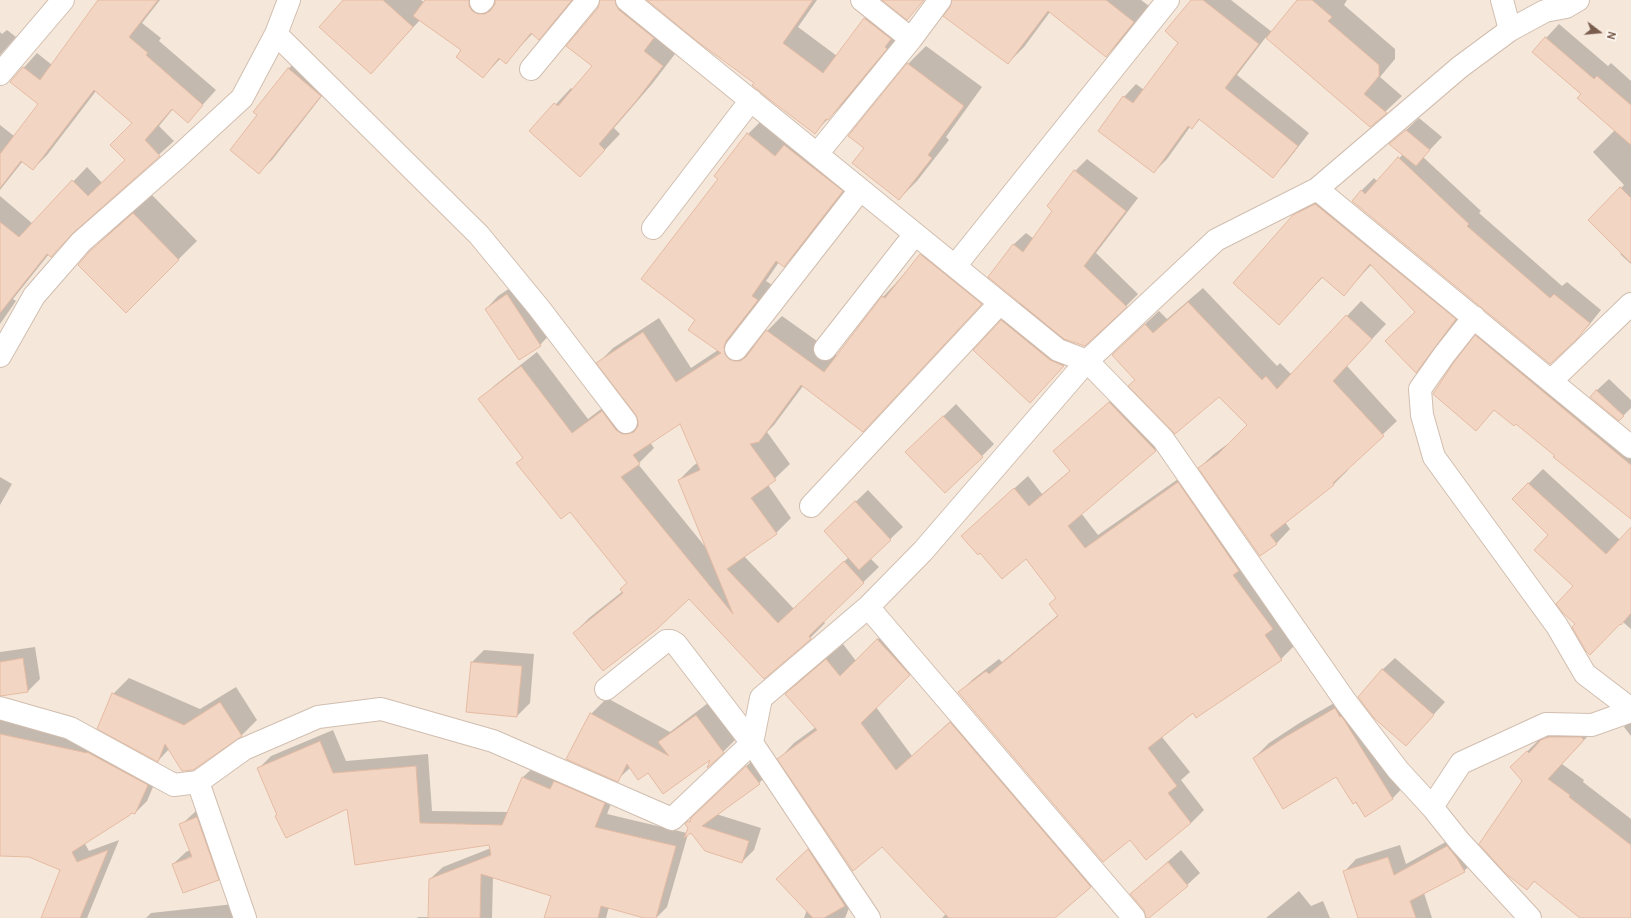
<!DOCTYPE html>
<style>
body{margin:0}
#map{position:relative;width:1631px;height:918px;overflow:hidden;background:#fdf6ec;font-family:Overpass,sans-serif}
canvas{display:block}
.north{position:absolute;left:1579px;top:12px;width:40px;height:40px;-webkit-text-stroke:3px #fffaf3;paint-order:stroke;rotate:106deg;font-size:11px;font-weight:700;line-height:16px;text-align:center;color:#7a5c4d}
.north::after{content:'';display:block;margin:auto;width:14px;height:18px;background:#7a5c4d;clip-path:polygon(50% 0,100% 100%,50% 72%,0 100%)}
</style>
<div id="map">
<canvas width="1631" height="918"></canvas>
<div class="north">N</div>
</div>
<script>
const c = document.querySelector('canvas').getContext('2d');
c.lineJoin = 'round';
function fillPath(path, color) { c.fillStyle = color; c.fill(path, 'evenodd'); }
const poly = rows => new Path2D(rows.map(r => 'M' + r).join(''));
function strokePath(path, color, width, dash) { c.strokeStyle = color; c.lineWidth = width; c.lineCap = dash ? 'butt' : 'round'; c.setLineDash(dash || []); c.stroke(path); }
const residential = poly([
 [0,0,1631,0,1631,918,0,918]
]);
const shadow = poly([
 [99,0,160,0,142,23,161,38,159,41,216,90,188,121,173,109,159,126,174,141,49,254,13,299,16,301,0,324,0,196,33,224,87,167,102,183,126,160,133,123,96,91,47,155,33,169,23,161,0,190,0,125,14,136,39,104,11,82,37,53,52,65],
 [345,0,421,0,424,2,426,0,573,0,555,23,539,38,533,33,506,62,501,58,483,77,462,50,420,20,371,73],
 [601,0,642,0,678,50,652,84,614,128,620,134,580,176,531,131,571,88,573,90,594,66,598,8],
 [648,0,817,0,798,27,837,56,865,18,880,3,902,32,844,103,815,132,755,83],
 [953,0,1141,0,1149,6,1122,40,1106,56,1050,12,1024,47,1008,63,953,2],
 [1193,0,1231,0,1272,32,1298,0,1347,0,1344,5,1395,49,1395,59,1380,77,1402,96,1370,126,1266,37,1237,75,1309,133,1285,164,1272,176,1200,119,1192,128,1190,127,1167,159,1154,172,1124,97,1136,84,1144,90,1180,43],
 [1559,24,1608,66,1611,63,1631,81,1631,264,1620,254,1622,253,1590,220,1624,185,1593,152,1615,130,1582,94,1533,52],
 [7,30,16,37,0,55,0,32,2,34],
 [926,46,982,87,946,137,949,140,917,181,899,199,865,148,908,64],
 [301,57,332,83,272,160,259,172,258,115,288,69],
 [1419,118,1442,137,1423,157,1481,211,1479,213,1562,286,1567,282,1601,310,1589,325,1550,363,1361,191,1374,178,1378,182,1403,154,1391,144],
 [763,119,857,176,799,251,784,266,779,262,766,281,772,285,749,347,756,346,767,331,782,316,838,356,883,297,936,240,996,289,877,416,803,386,774,425,767,432,790,464,768,485,791,518,776,533,744,556,794,609,849,557,825,531,868,490,903,527,870,558,879,567,823,621,825,623,810,638,764,677,689,598,574,633,589,618,623,591,628,582,570,511,518,463,524,457,480,400,495,385,537,352,588,419,617,397,636,419,639,419,637,414,598,363,613,348,659,318,691,368,718,350,697,320,720,179,748,134],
 [681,423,698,463,694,465,679,480,707,549,638,464,654,448,650,442],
 [1087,159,1138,198,1096,253,1138,294,1126,306,1064,338,1068,342,1081,347,1048,383,974,350,1020,302,1013,245,1026,233,1034,239,1053,210,1075,171],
 [1332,188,1472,303,1432,356,1416,372,1416,312,1372,264,1343,295,1323,277,1279,323,1294,216,1311,199],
 [152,195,197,241,126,311,91,252,109,233],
 [519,282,552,332,540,345,486,309,498,296],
 [1203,288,1277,366,1280,363,1292,375,1361,301,1386,324,1347,366,1397,421,1347,468,1348,470,1334,484,1285,522,1290,529,1276,544,1199,468,1214,454,1233,440,1248,425,1219,395,1136,380,1128,340,1159,311,1167,319],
 [1491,322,1631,438,1631,518,1516,422,1495,409,1476,430,1476,336],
 [1609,379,1631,400,1631,408,1619,420,1596,391],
 [1123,390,1168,437,1155,450,1081,513,1098,535,1191,470,1294,646,1281,659,1193,712,1162,737,1190,772,1181,780,1204,810,1191,823,1146,858,1131,839,959,693,972,680,999,659,1002,662,1058,615,1050,604,1057,597,1026,558,980,552,962,536,1028,476,1042,494,1071,470,1054,451],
 [956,404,994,444,982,456,919,440],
 [1543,469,1620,540,1631,529,1631,629,1623,622,1576,624,1575,586,1549,535,1513,499],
 [0,477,12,484,0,505],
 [893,624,925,659,876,707,912,756,966,707,1106,871,1091,887,1054,918,942,918,946,914,882,846,779,759,794,743,816,727,786,694,802,678,843,644,856,661],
 [35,647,40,679,28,691,0,695,0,652],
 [484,650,534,654,530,703,517,716,472,662],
 [1395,658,1445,702,1406,745,1382,670],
 [129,678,200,709,236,687,257,720,241,736,169,749,158,761,113,694],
 [1350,694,1407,783,1393,798,1365,816,1336,775,1254,758,1269,743,1301,722],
 [607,698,670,732,712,700,739,736,710,765,712,758,649,772,630,768,617,780,591,714],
 [0,720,99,741,159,773,147,801,135,813,132,812,84,842,89,851,119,840,87,918,42,918,62,869,0,835],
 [1631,720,1631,736,1624,727],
 [1598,725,1562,764,1584,780,1583,782,1631,819,1631,918,1582,918,1535,881,1527,888,1523,780,1511,767,1542,737,1544,739,1557,726],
 [333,730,346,761,428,754,432,811,508,812,523,777,536,765,616,791,607,814,687,833,689,828,686,824,759,754,771,771,759,783,716,814,761,828,754,850,742,862,692,832,688,834,667,907,656,918,648,918,609,907,606,918,545,918,552,896,493,877,492,918,417,918,418,917,429,917,430,879,443,867,491,848,489,844,348,808,278,815,259,768,271,756],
 [209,806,230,866,218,879,173,864,186,852,190,850,183,823,196,811],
 [196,855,197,856,187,860,187,858],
 [1460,834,1476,859,1464,871,1424,893,1432,918,1359,918,1344,872,1356,859,1400,845,1406,864],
 [820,838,855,893,845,918,804,918,807,910,778,879],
 [1181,850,1200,873,1187,885,1147,918,1145,910,1131,894],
 [1299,891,1311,906,1323,901,1330,918,1266,918],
 [243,903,249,918,146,918,151,913]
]);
const building = poly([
 [98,0,158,0,129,37,148,53,146,55,203,105,188,123,172,109,145,140,160,156,73,233,51,257,47,254,0,313,0,222,19,237,72,180,88,196,125,160,110,145,132,123,94,90,33,170,21,161,0,188,0,154,38,104,10,82,23,67,40,80,98,0],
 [343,0,383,0,413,27,371,74,319,27,343,0],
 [425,0,469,0,469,6,472,11,478,14,485,14,490,11,495,4,495,0,572,0,539,40,531,33,506,64,499,58,483,78,456,57,461,50,413,16,425,0],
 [600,0,615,0,616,5,619,10,654,38,644,51,663,66,636,101,599,144,605,150,580,177,529,131,554,103,558,106,592,66,566,46,598,8,600,0],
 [647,0,813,0,783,43,823,73,864,18,891,39,885,47,887,49,828,120,826,119,815,134,769,99,752,85,754,83,698,42,647,0],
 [882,0,924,0,907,20,882,0],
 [952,0,1106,0,1134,22,1106,57,1048,11,1008,64,943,16,950,7,952,0],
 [1191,0,1203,0,1259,44,1225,88,1298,146,1273,178,1199,119,1192,129,1188,126,1154,173,1098,131,1123,96,1133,103,1178,43,1165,31,1191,0],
 [1297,0,1312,0,1332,17,1328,21,1379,65,1379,76,1364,94,1387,113,1370,127,1266,38,1297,0],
 [1545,37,1594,79,1597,76,1631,105,1631,145,1577,98,1581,94,1532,52,1545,37],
 [907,63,964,106,928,155,932,158,899,200,852,163,864,148,848,136,907,63],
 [288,68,321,96,259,174,230,150,257,115,253,112,288,68],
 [1406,130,1430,150,1416,166,1389,144,1406,130],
 [747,133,775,156,784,145,843,191,784,267,776,261,752,296,758,300,726,341,724,347,725,354,729,359,734,361,740,361,746,357,766,330,824,372,882,296,885,298,920,254,982,304,863,432,801,385,759,442,750,444,776,480,751,498,777,534,727,569,778,623,844,561,864,583,809,636,811,639,764,679,689,599,656,630,603,671,573,633,623,593,620,589,627,583,570,512,561,519,516,463,523,458,478,399,521,366,572,433,602,411,616,430,622,434,628,434,634,432,638,426,638,421,636,415,596,363,643,332,676,382,721,353,688,330,695,320,641,279,718,179,714,176,747,133],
 [680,424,700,470,678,480,733,614,621,477,640,464,633,455,680,424],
 [1398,157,1469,224,1467,226,1550,298,1554,294,1590,323,1577,339,1550,364,1352,201,1361,190,1365,194,1398,157],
 [1074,170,1126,211,1084,266,1127,307,1085,346,1064,339,988,277,1013,244,1023,252,1052,211,1047,206,1074,170],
 [1620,187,1631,198,1631,263,1588,220,1620,187],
 [1315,204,1456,319,1416,373,1385,341,1415,312,1370,264,1344,296,1322,277,1279,325,1233,283,1293,215,1315,204],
 [133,213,179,260,126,313,78,265,90,251,133,213],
 [507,294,541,346,519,360,485,309,507,294],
 [1188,302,1262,380,1266,376,1277,389,1346,315,1372,339,1333,381,1384,436,1333,483,1334,485,1270,535,1277,544,1260,556,1198,468,1218,454,1247,425,1219,397,1175,434,1128,386,1135,380,1112,355,1145,324,1153,333,1188,302],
 [1001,320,1050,360,1064,366,1030,403,973,350,1001,320],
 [1475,335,1631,465,1631,519,1553,457,1555,456,1516,424,1514,426,1494,410,1476,431,1433,394,1454,362,1475,335],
 [1596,390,1624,416,1619,421,1590,397,1596,390],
 [1109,402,1156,451,1068,526,1085,548,1178,482,1239,571,1233,575,1273,629,1265,635,1282,660,1196,718,1193,713,1148,748,1177,786,1168,793,1191,823,1146,860,1130,840,1103,862,958,692,986,671,989,674,1058,616,1049,604,1056,598,1026,559,1002,579,980,553,978,555,961,536,1014,488,1029,506,1070,471,1053,451,1109,402],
 [943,416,983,457,945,493,905,452,943,416],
 [1528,483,1606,554,1631,527,1631,613,1621,625,1620,624,1590,655,1586,651,1572,627,1575,624,1562,612,1556,604,1573,586,1534,550,1548,535,1512,499,1528,483],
 [855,501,891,540,859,570,824,531,855,501],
 [877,639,910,675,861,723,896,770,950,722,1091,887,1055,918,949,918,882,847,853,871,777,759,817,730,785,694,826,659,840,676,877,639],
 [23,658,28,692,0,696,0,662,23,658],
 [471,662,522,666,517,717,466,712,471,662],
 [1382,669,1434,715,1406,746,1374,718,1358,697,1382,669],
 [112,693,184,725,220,702,242,736,193,770,182,771,165,744,158,762,97,729,112,693],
 [1335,708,1340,717,1341,716,1344,720,1393,799,1365,817,1356,802,1353,804,1336,777,1283,809,1253,758,1285,737,1335,708],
 [590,713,669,756,658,742,696,715,724,753,707,768,710,760,663,794,648,773,638,780,627,764,618,782,566,759,590,713],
 [0,734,87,753,87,752,148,785,135,814,131,813,130,815,72,852,77,862,108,850,80,918,41,918,60,870,29,857,0,856,0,734],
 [1549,737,1581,737,1584,740,1548,779,1570,795,1569,797,1631,845,1631,918,1580,918,1534,881,1527,890,1505,873,1479,844,1522,781,1510,767,1527,751,1529,753,1541,740,1549,737],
 [320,741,333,773,416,766,420,823,502,825,522,777,550,789,554,781,605,803,595,827,676,846,656,918,644,918,601,906,598,918,544,918,551,896,481,874,480,918,428,918,429,879,491,855,489,845,355,865,347,809,286,838,275,816,277,815,257,768,320,741],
 [746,766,760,784,702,826,749,841,742,863,705,851,691,833,684,838,688,828,685,824,688,821,690,822,691,818,746,766],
 [197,817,219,880,183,893,172,864,192,857,179,824,197,817],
 [1447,846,1456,857,1465,872,1410,901,1416,918,1358,918,1343,871,1388,857,1394,875,1447,846],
 [808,849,845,906,824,918,813,918,776,879,808,849],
 [1168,862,1188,886,1149,918,1146,918,1144,910,1130,894,1168,862]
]);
const street = poly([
 [627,0,1058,350,1087,361,1163,439,1346,702,1398,770,1432,807,1460,842,1530,918],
 [862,0,911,39],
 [1502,0,1510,30],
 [481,2,483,0],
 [276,34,479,235,539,308,626,422],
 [531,69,588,0],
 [0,74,63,0],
 [817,154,911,39,940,0],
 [1317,189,1631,447],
 [653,228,751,100],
 [955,266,1168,0],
 [1474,317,1444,355,1420,389,1422,415,1434,457,1557,626,1585,674,1631,709],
 [736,349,860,190],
 [825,349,915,234],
 [0,356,34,296,81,242,178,157,242,98,276,34,289,0],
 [1551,381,1631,304],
 [811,506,1000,303],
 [868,607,1134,918],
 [606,689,666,641,671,641,676,644,752,743,869,918],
 [0,708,70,728,174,785,198,782,244,749,318,717,381,709,493,741,672,819,752,743,761,698,868,607,923,551,1087,361,1216,240,1317,189,1460,67,1510,30,1545,11,1566,7,1578,0],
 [198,782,245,918],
 [1432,807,1461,763,1546,724,1592,725,1631,711]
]);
fillPath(residential, '#f5e8da');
fillPath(shadow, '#0003');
fillPath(building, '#f3d5c3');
strokePath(building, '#e6bba3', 1);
strokePath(street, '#d1beb0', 24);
strokePath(street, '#fff', 22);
</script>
